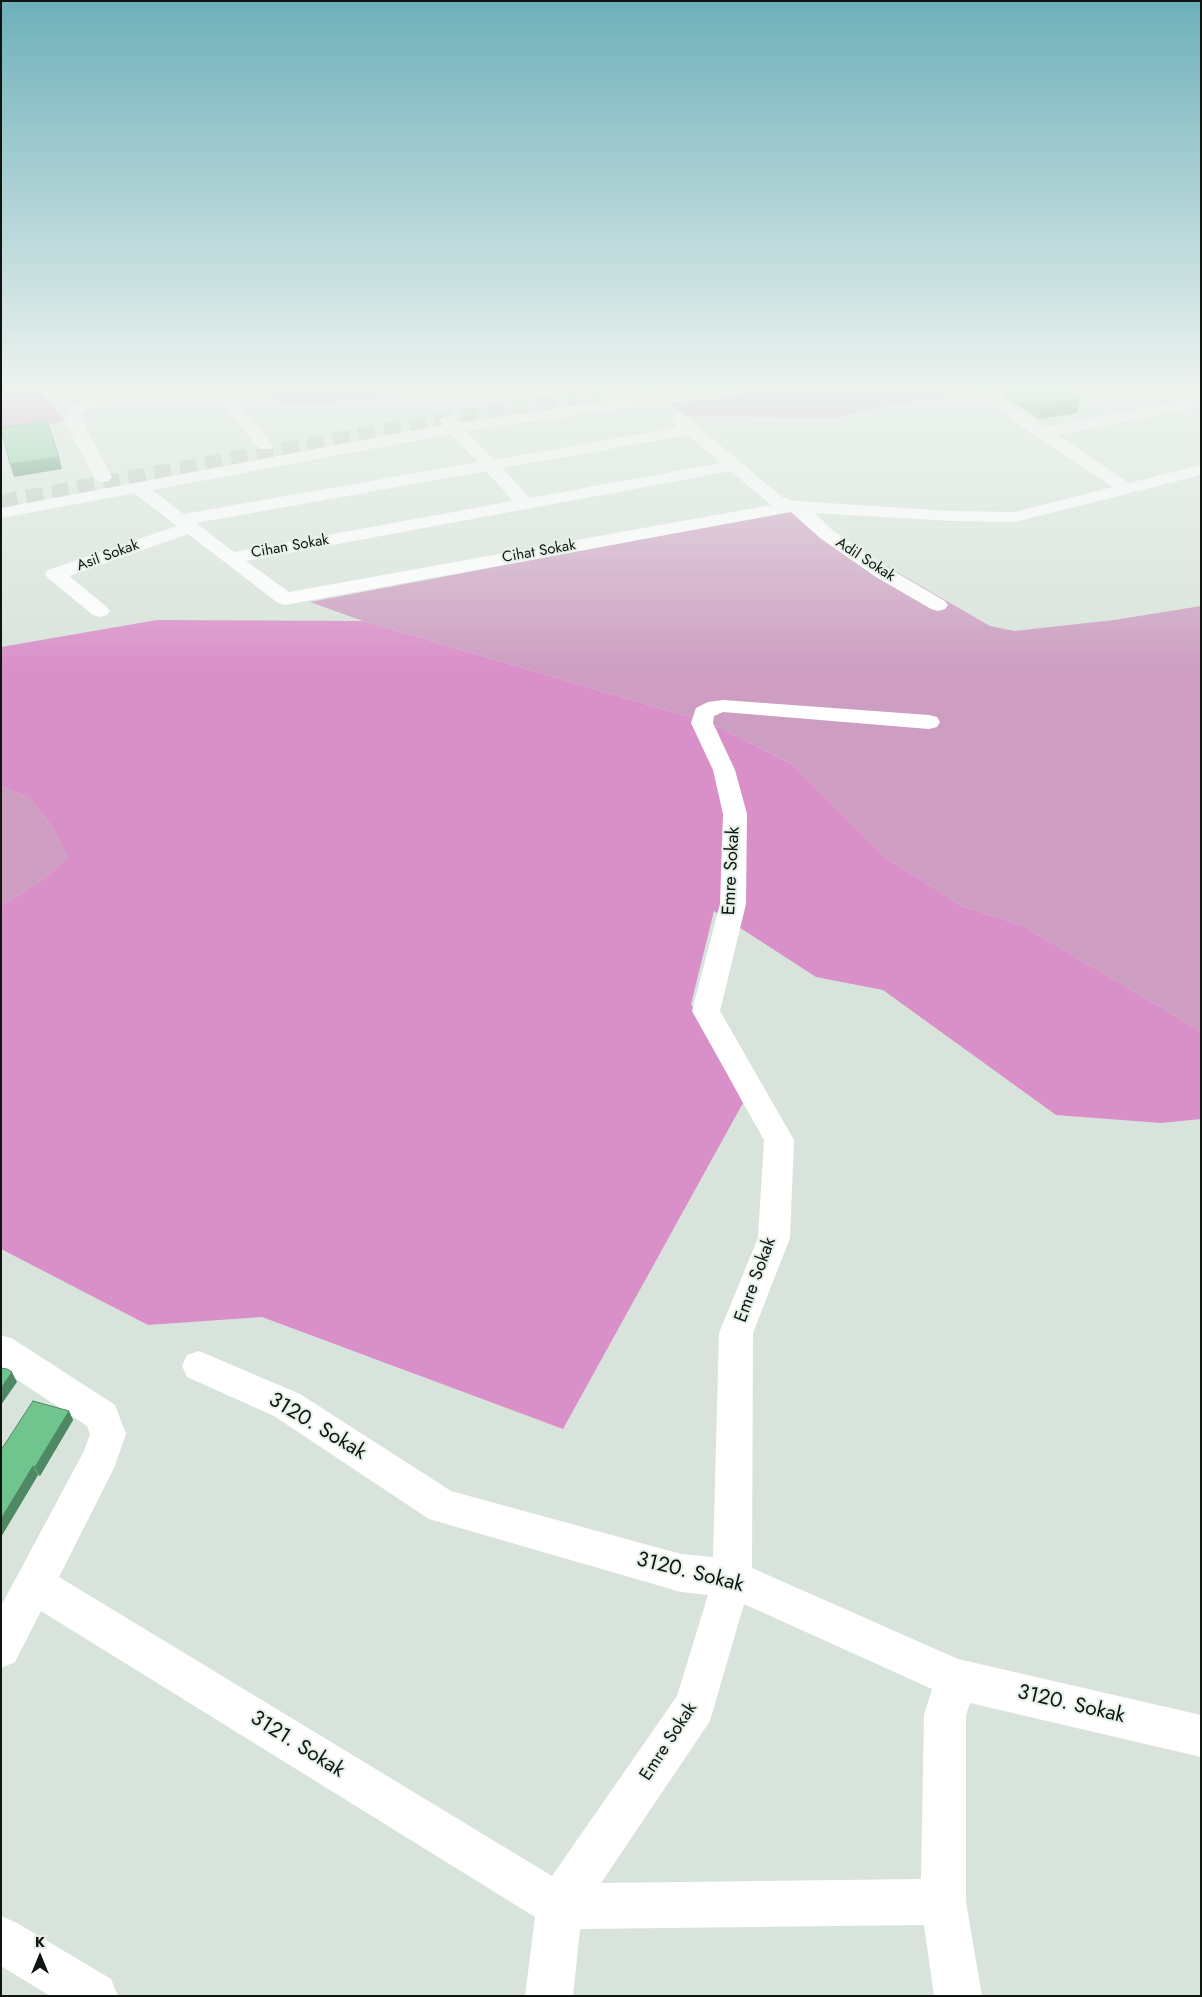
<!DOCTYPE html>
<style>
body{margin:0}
#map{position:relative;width:1202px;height:1997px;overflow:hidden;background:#d8e4db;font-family:Jost,sans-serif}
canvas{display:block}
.frame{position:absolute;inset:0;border:2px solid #111512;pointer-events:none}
.north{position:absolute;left:15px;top:1932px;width:50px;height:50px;-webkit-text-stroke:4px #e5f1e8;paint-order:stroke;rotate:0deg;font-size:14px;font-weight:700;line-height:20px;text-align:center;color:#111512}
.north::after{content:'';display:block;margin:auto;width:18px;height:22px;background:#111512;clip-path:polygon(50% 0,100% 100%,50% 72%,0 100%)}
</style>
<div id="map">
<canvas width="1202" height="1997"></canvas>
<div class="frame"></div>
<div class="north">K</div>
</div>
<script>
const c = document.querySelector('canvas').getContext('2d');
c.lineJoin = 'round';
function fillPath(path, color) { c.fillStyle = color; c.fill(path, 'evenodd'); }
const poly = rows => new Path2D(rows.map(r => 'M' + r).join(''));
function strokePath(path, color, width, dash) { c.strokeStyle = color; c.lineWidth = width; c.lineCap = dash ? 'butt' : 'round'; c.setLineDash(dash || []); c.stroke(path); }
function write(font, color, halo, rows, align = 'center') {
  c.font = font + ' Jost,sans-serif'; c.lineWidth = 4; c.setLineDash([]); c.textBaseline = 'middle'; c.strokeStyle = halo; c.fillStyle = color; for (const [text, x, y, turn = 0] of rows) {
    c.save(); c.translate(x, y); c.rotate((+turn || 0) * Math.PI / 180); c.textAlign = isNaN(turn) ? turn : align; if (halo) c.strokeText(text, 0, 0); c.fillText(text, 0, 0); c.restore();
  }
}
const green = poly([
 [763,389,955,389,960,394,865,410,836,418,687,416,671,404],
 [791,511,990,626,1014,631,1114,620,1201,606,1201,1031,1023,926,962,906,885,857,792,764,713,724,363,621,310,602],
 [1,786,29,798,53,828,68,858,39,882,1,906]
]);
const forest = poly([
 [1,389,38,389,66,421,1,432],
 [267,389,446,389,320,403,282,404],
 [157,620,363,621,713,724,792,764,885,857,962,906,1023,926,1201,1031,1201,1119,1161,1123,1056,1115,883,990,816,977,714,911,691,1004,743,1103,563,1429,262,1317,148,1325,1,1249,1,906,39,882,68,858,53,828,29,798,1,786,1,647]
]);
const minorTunnel = poly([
 [1,503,447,420,564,400,667,389]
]);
const minor = poly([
 [212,389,227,389,271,443,273,446,271,449,259,449,212,389],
 [713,389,749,389,747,392,728,398,657,403,466,431,494,460,679,427,670,418,678,413,684,415,782,497,795,501,951,511,1015,512,1113,487,1035,436,972,389,990,389,1046,427,1187,400,1193,402,1195,405,1193,408,1057,435,1129,483,1201,465,1201,475,1015,522,951,521,815,513,832,530,890,569,945,601,948,605,945,609,938,611,931,609,876,577,820,538,791,512,285,605,278,603,188,534,69,576,107,607,110,611,107,615,100,617,93,615,48,578,45,574,48,570,177,526,134,493,1,518,1,508,443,425,439,420,447,415,453,417,458,423,657,393,713,389],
 [451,434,478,462,184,514,152,490,451,434],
 [688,435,721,463,530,498,502,468,688,435],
 [486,471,513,501,234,552,196,523,486,471],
 [731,471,771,505,289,592,246,561,731,471],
 [104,394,112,399,109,402,85,410,80,416,112,477,109,481,103,482,97,481,94,477,65,422,64,416,73,404,104,394],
 [723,700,929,715,937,717,940,722,937,727,929,729,723,712,714,716,713,723,735,770,747,814,746,904,720,1011,794,1140,790,1238,753,1333,752,1568,958,1659,1201,1715,1201,1757,970,1703,966,1715,966,1902,982,1996,934,1996,924,1925,580,1929,573,1996,525,1996,535,1917,41,1611,15,1662,1,1668,1,1606,84,1451,90,1434,87,1426,1,1369,1,1335,13,1339,115,1405,126,1434,114,1468,59,1577,552,1876,677,1696,708,1595,681,1592,429,1519,274,1416,187,1377,182,1366,187,1355,199,1351,300,1394,451,1491,681,1554,713,1557,719,1333,758,1238,764,1140,692,1011,720,904,723,814,713,770,691,723,696,708,708,702,723,700],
 [744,1604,932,1689,924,1715,921,1879,601,1883,710,1721,744,1604],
 [1,1916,17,1923,111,1979,118,1996,50,1996,1,1966,1,1916]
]);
const wall = poly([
 [1004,389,1068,389,1081,398,1077,413,1039,419,1003,395],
 [33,1401,69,1411,73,1420,40,1476,38,1475,1,1537]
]);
const shadedWall = poly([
 [1081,398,1077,413,1039,419,1042,404],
 [59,457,62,469,14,477,10,464],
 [12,1372,17,1382,1,1405,1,1388],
 [69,1411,73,1420,40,1476,35,1467],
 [33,1466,38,1475,1,1537,1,1519]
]);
const building = poly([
 [1021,389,1068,389,1081,398,1042,404,1021,389],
 [47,421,59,457,10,464,1,428,47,421],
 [1,1368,7,1369,12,1372,1,1388,1,1368],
 [33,1401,69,1411,35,1467,33,1466,1,1519,1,1450,33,1401]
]);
const farStreetnames = [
 ["Cihan Sokak",290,547,-10],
 ["Cihat Sokak",539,552,-10],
 ["Asil Sokak",108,556,-20],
 ["Adil Sokak",865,560,33]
];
const streetNames = [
 ["Emre Sokak",732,871,-87],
 ["Emre Sokak",756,1280,-70],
 ["Emre Sokak",669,1742,-57]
];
const nearStreetnames = [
 ["3120. Sokak",317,1427,31],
 ["3120. Sokak",690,1573,14],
 ["3120. Sokak",1071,1705,13],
 ["3121. Sokak",297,1745,32]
];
fillPath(green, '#cd9ec1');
fillPath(forest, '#d98fc8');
strokePath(minorTunnel, '#bac5bd', 17, [17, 9]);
fillPath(minor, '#fff');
fillPath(wall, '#60a979');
fillPath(shadedWall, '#4e8963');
fillPath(building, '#70c48d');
strokePath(building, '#4e8963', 1);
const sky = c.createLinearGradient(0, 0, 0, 669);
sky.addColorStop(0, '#6db0ba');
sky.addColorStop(0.58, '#edf3ef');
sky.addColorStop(1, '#edf3ef00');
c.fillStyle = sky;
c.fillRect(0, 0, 1202, 669);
write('15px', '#111512', '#e5f1e8', farStreetnames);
write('18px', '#111512', '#e5f1e8', streetNames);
write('21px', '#111512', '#e5f1e8', nearStreetnames);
</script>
